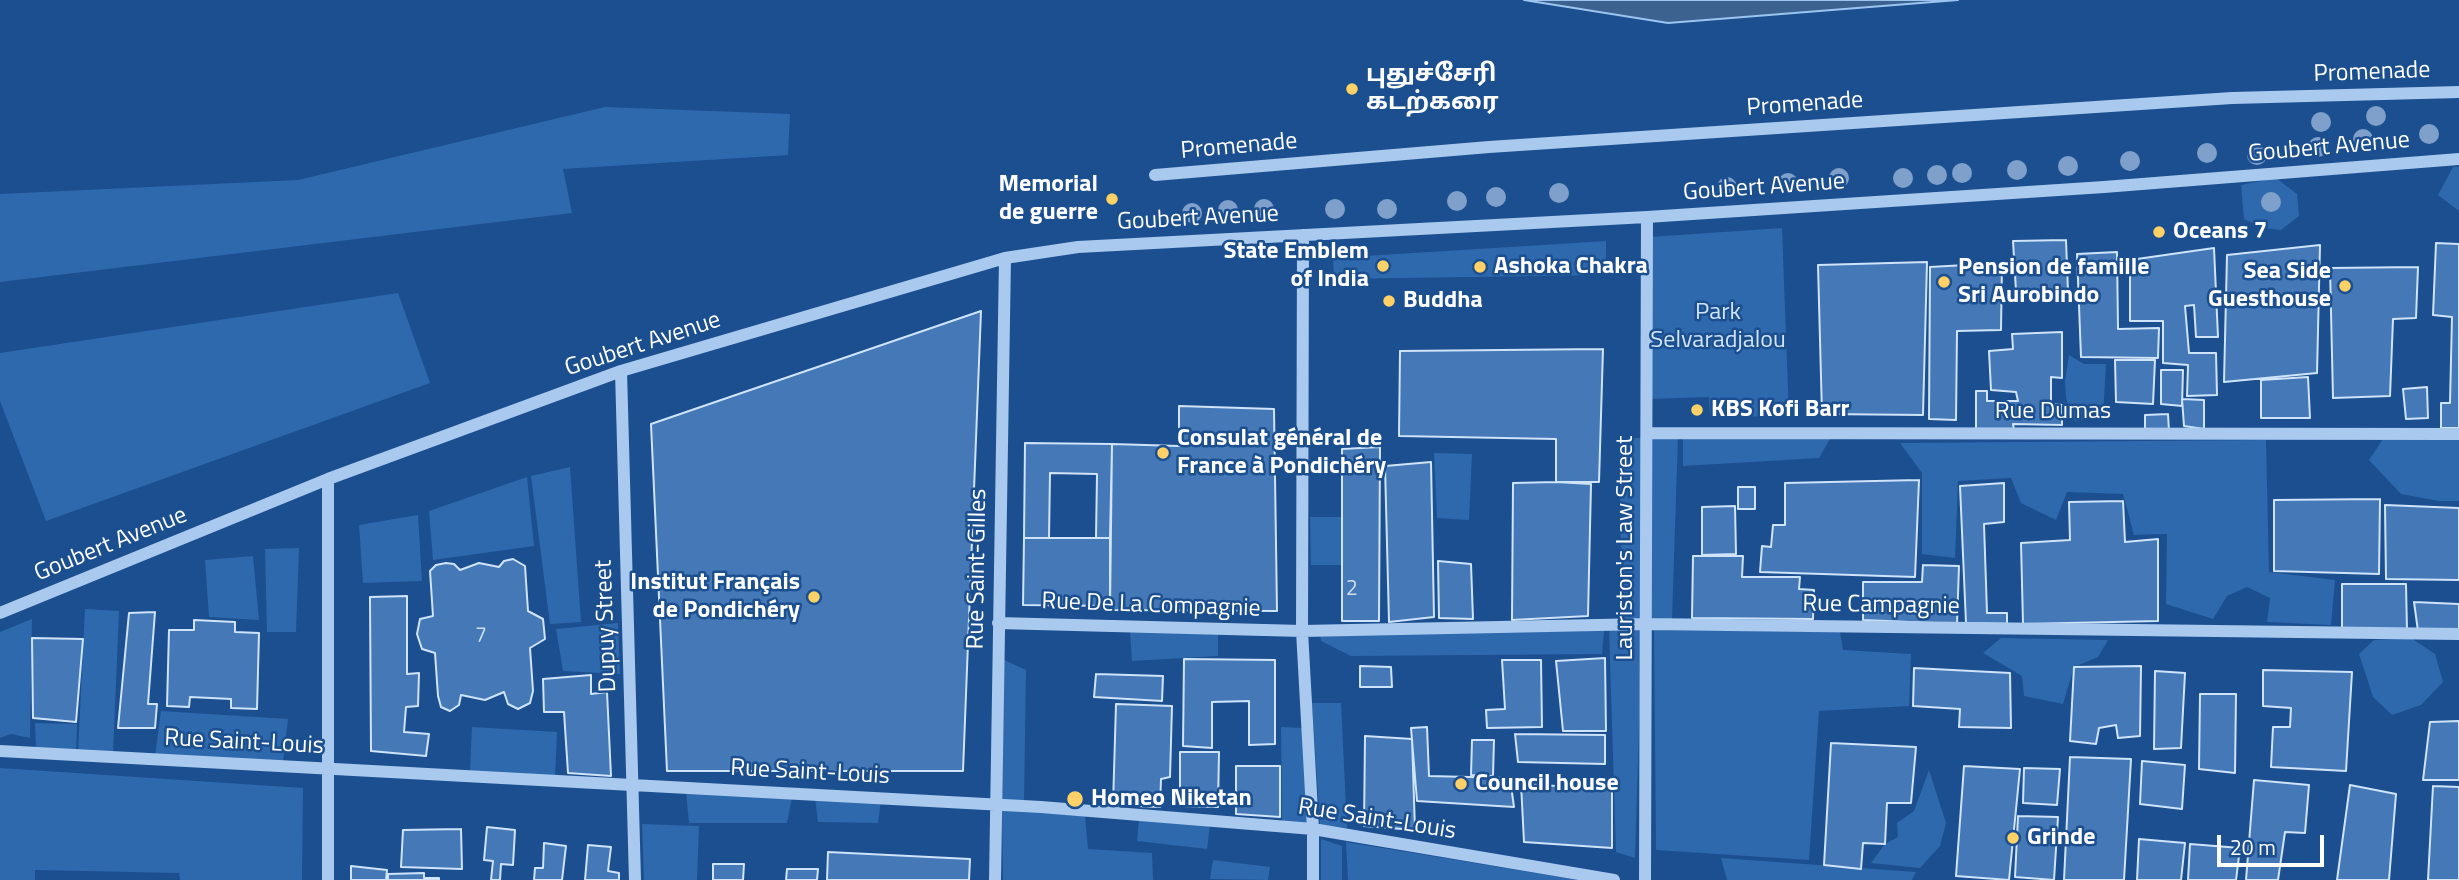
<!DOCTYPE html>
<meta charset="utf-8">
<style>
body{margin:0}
#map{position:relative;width:2459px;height:880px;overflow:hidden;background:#1b4f8f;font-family:"Titillium Web",sans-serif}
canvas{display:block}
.scale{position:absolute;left:2217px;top:835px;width:107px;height:32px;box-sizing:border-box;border:4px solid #fff;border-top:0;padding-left:9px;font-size:21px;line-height:24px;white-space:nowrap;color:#fff;-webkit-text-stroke:5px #1b4f8f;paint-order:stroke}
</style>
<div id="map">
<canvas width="2459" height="880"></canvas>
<div class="scale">20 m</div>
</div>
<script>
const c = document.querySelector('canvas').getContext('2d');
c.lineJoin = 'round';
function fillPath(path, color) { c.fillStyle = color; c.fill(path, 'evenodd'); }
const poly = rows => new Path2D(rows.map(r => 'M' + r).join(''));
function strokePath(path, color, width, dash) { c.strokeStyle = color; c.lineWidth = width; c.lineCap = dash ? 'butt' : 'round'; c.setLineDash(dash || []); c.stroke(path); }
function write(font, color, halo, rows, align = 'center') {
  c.font = font + ' "Titillium Web","Noto Sans Tamil",sans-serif'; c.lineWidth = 5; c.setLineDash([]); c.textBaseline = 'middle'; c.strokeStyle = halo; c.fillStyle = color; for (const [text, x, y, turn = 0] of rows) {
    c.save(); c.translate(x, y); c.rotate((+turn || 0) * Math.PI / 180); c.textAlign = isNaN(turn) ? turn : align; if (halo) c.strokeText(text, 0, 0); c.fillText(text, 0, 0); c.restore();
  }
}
const green = poly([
 [605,107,790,114,788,155,563,169,572,213,0,282,0,194,298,180],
 [2453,167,2459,167,2459,211,2438,195],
 [2276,178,2297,194,2299,216,2281,230,2263,228,2244,219,2241,185],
 [1782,228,1789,416,1710,417,1709,397,1649,399,1650,237],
 [1606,241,1606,275,1334,279,1333,258],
 [398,293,430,383,46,521,0,401,0,353],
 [2069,355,2084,364,2106,364,2103,416,2075,421,2066,398,2065,381],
 [1678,436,1672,619,1622,619,1619,439],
 [1683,438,1830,439,1819,458,1683,466],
 [2383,439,2459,440,2459,501,2439,501,2401,494,2369,460],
 [2266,440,2269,572,2335,580,2331,625,2267,622,2270,598,2247,587,2227,596,2213,619,2166,604,2167,534,2134,535,2123,494,2067,492,2056,520,2021,503,2011,478,1958,481,1955,558,1922,554,1922,473,1900,443],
 [1434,453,1472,454,1469,520,1437,518],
 [570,467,581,622,550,624,531,476],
 [527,477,534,546,433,560,429,511],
 [418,515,422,581,363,583,359,525],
 [1310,517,1341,517,1342,565,1311,565],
 [299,548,296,632,267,632,265,549],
 [253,556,259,620,209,617,205,560],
 [85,609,119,611,113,754,78,753],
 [32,619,30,738,11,734,0,738,0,632],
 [618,623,620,674,563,671,556,629],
 [1609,628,1642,630,1635,858,1616,852],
 [1654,630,1840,632,1843,650,1911,654,1909,706,1819,711,1809,860,1656,850],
 [1604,631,1602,654,1351,656,1321,641,1320,633],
 [1130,632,1218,633,1218,656,1132,661],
 [2001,638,2108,640,2098,657,2074,667,2063,704,2024,696,2022,676,1983,653],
 [2411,638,2435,654,2443,682,2421,705,2392,715,2373,697,2359,654,2374,640],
 [1000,658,1026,670,1024,803,1000,801],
 [1312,703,1341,703,1347,828,1320,825],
 [161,711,288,719,283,762,155,756],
 [35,723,77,724,76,754,36,751],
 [472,727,557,732,555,776,470,771],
 [1281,727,1303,728,1308,825,1282,824],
 [0,768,303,788,302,880,180,880,179,873,35,870,35,880,0,880],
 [1929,770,1946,823,1940,846,1920,868,1871,863,1885,844,1898,837,1897,823,1914,811],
 [686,793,792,798,787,823,689,823],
 [815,798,881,800,878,823,818,822],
 [1002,809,1085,816,1088,849,1152,853,1153,880,1003,880],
 [1139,819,1210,825,1207,849,1137,841],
 [642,824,699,826,697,880,644,880],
 [1321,839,1342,846,1342,880,1321,880],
 [1346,842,1578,880,1348,880],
 [1721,858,1916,872,1912,880,1727,880],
 [1213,860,1270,867,1268,880,1210,879]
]);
const water = poly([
 [1524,0,1958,0,1668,23,1524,0]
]);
const building = poly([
 [2066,240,2068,291,2016,291,2013,241,2066,240],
 [2436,243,2459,244,2459,428,2441,428,2441,403,2450,403,2452,317,2433,315,2436,243],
 [2320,245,2317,373,2224,382,2227,255,2320,245],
 [2214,248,2218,337,2196,337,2194,305,2185,306,2189,353,2216,353,2217,395,2187,396,2188,365,2163,363,2163,321,2130,321,2130,260,2214,248],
 [2117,252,2118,329,2159,328,2158,358,2081,357,2077,254,2117,252],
 [1927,262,1923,415,1822,414,1818,265,1927,262],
 [2002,263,2001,330,1957,331,1956,420,1929,419,1930,267,2002,263],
 [2418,267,2416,318,2393,319,2390,396,2333,398,2330,268,2418,267],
 [981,311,963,771,667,771,651,424,981,311],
 [2062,332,2062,378,2051,377,2051,404,2062,405,2062,425,2013,424,2014,430,1976,430,1976,391,1987,391,1987,401,2018,401,2016,392,1991,390,1989,351,2013,349,2012,334,2062,332],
 [1603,349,1599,482,1556,482,1556,439,1399,436,1400,351,1603,349],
 [2115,360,2155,360,2153,404,2116,402,2115,360],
 [2161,370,2183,370,2182,406,2161,404,2161,370],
 [2308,377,2310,418,2261,418,2261,380,2308,377],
 [2427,387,2428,418,2406,419,2403,389,2427,387],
 [2182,399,2204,400,2204,429,2184,426,2182,399],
 [1179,406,1274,409,1277,611,1110,610,1112,444,1179,446,1179,406],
 [2168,414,2169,431,2145,430,2145,415,2168,414],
 [1025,443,1112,444,1110,538,1096,538,1097,474,1050,473,1049,538,1024,538,1025,443],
 [1380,447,1379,621,1342,621,1342,449,1380,447],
 [1431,462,1434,617,1389,622,1385,466,1431,462],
 [1919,480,1915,577,1760,572,1762,546,1771,547,1773,525,1785,525,1785,483,1919,480],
 [1556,482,1591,484,1588,616,1512,620,1513,483,1556,482],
 [2004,483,2004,522,1984,524,1987,613,2007,613,2007,624,1966,623,1960,486,2004,483],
 [1738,487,1755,487,1755,509,1738,509,1738,487],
 [2380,499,2379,574,2274,571,2274,500,2380,499],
 [2123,501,2125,542,2158,539,2158,621,2023,624,2021,543,2070,540,2069,502,2123,501],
 [2385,505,2459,508,2459,580,2386,579,2385,505],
 [1735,506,1736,554,1702,555,1702,507,1735,506],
 [1024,538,1110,538,1110,606,1023,605,1024,538],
 [1693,556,1743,556,1742,577,1800,577,1799,589,1814,590,1813,619,1692,618,1693,556],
 [513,559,525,566,528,611,543,619,545,639,530,648,533,691,530,703,518,709,508,704,504,692,485,700,461,695,459,705,450,711,441,707,438,696,435,653,422,649,417,634,420,619,433,616,430,571,436,565,446,563,454,564,460,570,479,563,499,567,504,561,513,559],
 [1438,561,1471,564,1473,619,1439,618,1438,561],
 [1923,565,1959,566,1957,624,1863,620,1863,582,1922,582,1923,565],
 [2342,584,2406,584,2407,631,2342,631,2342,584],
 [407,596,407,674,419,673,418,706,406,707,404,732,429,734,426,756,371,751,370,597,407,596],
 [2414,602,2459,604,2459,632,2418,631,2414,602],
 [155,612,148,704,157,704,155,728,118,728,129,613,155,612],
 [194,620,235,622,235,632,259,633,257,709,231,708,231,699,190,697,189,707,167,706,169,630,194,630,194,620],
 [32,638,83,639,76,722,33,718,32,638],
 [1605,658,1606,731,1563,731,1556,661,1605,658],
 [1184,659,1275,660,1275,744,1249,745,1249,701,1212,702,1212,748,1183,746,1184,659],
 [1502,660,1541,660,1542,727,1487,728,1486,710,1505,709,1502,660],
 [1360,666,1391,667,1392,687,1360,687,1360,666],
 [2141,666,2140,736,2118,738,2116,725,2099,728,2096,744,2070,741,2074,667,2141,666],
 [1914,668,2010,673,2011,728,1959,727,1960,709,1913,706,1914,668],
 [2263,670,2352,672,2346,771,2271,767,2273,727,2290,727,2291,708,2263,706,2263,670],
 [2155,671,2185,673,2181,748,2154,749,2155,671],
 [1096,674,1163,676,1162,701,1094,697,1096,674],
 [591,675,591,694,607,692,611,776,568,773,564,712,544,712,543,679,591,675],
 [2200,694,2236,694,2235,773,2199,769,2200,694],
 [1116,704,1172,706,1170,777,1161,779,1160,807,1113,805,1116,704],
 [2459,721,2459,780,2423,780,2430,722,2459,721],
 [1427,727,1429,776,1510,778,1514,807,1417,801,1411,728,1427,727],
 [1515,734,1605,735,1605,764,1518,762,1515,734],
 [1365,736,1412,739,1415,830,1364,826,1365,736],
 [1472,740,1494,740,1493,776,1471,775,1472,740],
 [1831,743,1916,747,1911,803,1887,803,1885,844,1863,843,1861,869,1824,865,1831,743],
 [1180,752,1219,752,1218,807,1180,806,1180,752],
 [2070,757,2131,759,2124,880,2064,880,2070,757],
 [2142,761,2185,765,2182,809,2140,804,2142,761],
 [1236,766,1280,766,1280,817,1236,814,1236,766],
 [1964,766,2020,769,2009,880,1956,876,1964,766],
 [2024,768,2060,769,2057,805,2023,803,2024,768],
 [2254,780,2309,785,2305,833,2285,832,2278,880,2246,880,2254,780],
 [1521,784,1612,789,1612,848,1524,842,1521,784],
 [2350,785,2396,794,2389,880,2337,880,2350,785],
 [2433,786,2459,787,2459,880,2428,880,2433,786],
 [2018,816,2058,817,2054,880,2015,877,2018,816],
 [487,827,515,830,513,865,501,864,500,880,491,880,493,861,484,860,487,827],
 [461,829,462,869,401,867,403,830,461,829],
 [2139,839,2185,843,2181,880,2137,880,2139,839],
 [544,843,566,846,562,880,534,880,535,868,543,868,544,843],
 [2190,844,2240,848,2236,880,2188,880,2190,844],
 [588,845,611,847,608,871,619,873,619,880,585,880,588,845],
 [828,852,970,859,969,880,827,880,828,852],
 [713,864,744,864,743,880,713,880,713,864],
 [351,866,387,870,386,880,351,880,351,866],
 [787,869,818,869,817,880,786,880,787,869],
 [424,873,424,878,439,878,439,880,388,880,388,874,424,873]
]);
const minor = poly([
 [1155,175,1489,147,2232,98,2459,92],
 [1303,235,1302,631,1313,829,1313,880],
 [621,371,635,880],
 [1648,433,2459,434],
 [328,479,328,880],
 [0,613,328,479,621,371,1005,258,1078,247,1647,217,2104,187,2459,159],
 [998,623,1302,631,1647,624,2459,634],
 [0,751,1041,807,1313,829,1614,880],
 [995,880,1005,258],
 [1645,880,1647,217]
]);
const trees = [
 [2376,116],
 [2321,122],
 [2429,134],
 [2363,139],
 [2318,147],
 [2207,153],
 [2257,155],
 [2130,161],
 [2068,166],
 [2017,170],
 [1962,173],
 [1937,175],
 [1839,178],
 [1903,178],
 [1788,183],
 [1727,187],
 [1559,193],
 [1496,197],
 [1457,201],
 [2271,202],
 [1264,209],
 [1335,209],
 [1387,209],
 [1228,210],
 [1192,213]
];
const markers = [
 [1352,89,7,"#ffd166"],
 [1112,199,7,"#ffd166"],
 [2159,232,7,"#ffd166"],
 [1383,266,7,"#ffd166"],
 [1480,267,7,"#ffd166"],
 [1944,282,7,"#ffd166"],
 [2345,286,7,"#ffd166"],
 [1389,301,7,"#ffd166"],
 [1697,410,7,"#ffd166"],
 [1163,453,7,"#ffd166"],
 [814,597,7,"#ffd166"],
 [1461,784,7,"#ffd166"],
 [1075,799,9,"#ffd166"],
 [2013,838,7,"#ffd166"]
];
const numberNames = [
 ["2",1352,590],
 ["7",481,637]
];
const streetNames = [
 ["Promenade",2372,73,-2],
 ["Promenade",1805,105,-4],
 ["Promenade",1239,147,-5],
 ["Goubert Avenue",2329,148,-5],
 ["Goubert Avenue",1764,188,-4],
 ["Goubert Avenue",1198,219,-3],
 ["Goubert Avenue",643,345,-18],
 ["Rue Dumas",2053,412],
 ["Goubert Avenue",111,545,-22],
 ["Lauriston's Law Street",1626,548,-90],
 ["Rue Saint-Gilles",978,569,-89],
 ["Rue De La Compagnie",1151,606,2],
 ["Rue Campagnie",1881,606,1],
 ["Dupuy Street",607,626,-92],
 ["Rue Saint-Louis",244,743,3],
 ["Rue Saint-Louis",810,773,3],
 ["Rue Saint-Louis",1377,820,9]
];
const poiNames = [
 ["புதுச்சேரி",1366,75],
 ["கடற்கரை",1366,103],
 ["Memorial",1098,185,"right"],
 ["de guerre",1098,213,"right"],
 ["Oceans 7",2173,232],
 ["State Emblem",1369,252,"right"],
 ["of India",1369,280,"right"],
 ["Ashoka Chakra",1494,267],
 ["Pension de famille",1958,268],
 ["Sri Aurobindo",1958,296],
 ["Sea Side",2331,272,"right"],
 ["Guesthouse",2331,300,"right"],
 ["Buddha",1403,301],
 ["KBS Kofi Barr",1711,410],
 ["Consulat général de",1177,439],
 ["France à Pondichéry",1177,467],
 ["Institut Français",800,583,"right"],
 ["de Pondichéry",800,611,"right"],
 ["Council house",1475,784],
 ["Homeo Niketan",1091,799],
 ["Grinde",2027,838]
];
const parkNames = [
 ["Park",1718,313],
 ["Selvaradjalou",1718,341]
];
fillPath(green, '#2e69ad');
fillPath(water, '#3c6290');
strokePath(water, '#9cc4f0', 2);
fillPath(building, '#4478b7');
strokePath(building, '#cfe3fa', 2);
strokePath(minor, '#a9c9ee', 12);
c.fillStyle = '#7ea0ca';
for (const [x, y] of trees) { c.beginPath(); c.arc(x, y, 10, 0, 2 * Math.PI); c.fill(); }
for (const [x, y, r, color] of markers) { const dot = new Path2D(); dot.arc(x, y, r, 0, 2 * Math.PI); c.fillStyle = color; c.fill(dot); strokePath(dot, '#1b4f8f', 2.5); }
write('21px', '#d0dded', null, numberNames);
write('24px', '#fff', '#1b4f8f', streetNames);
write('bold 24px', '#fff', '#1b4f8f', poiNames, 'left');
write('24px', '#cfe3fa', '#1b4f8f', parkNames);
</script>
